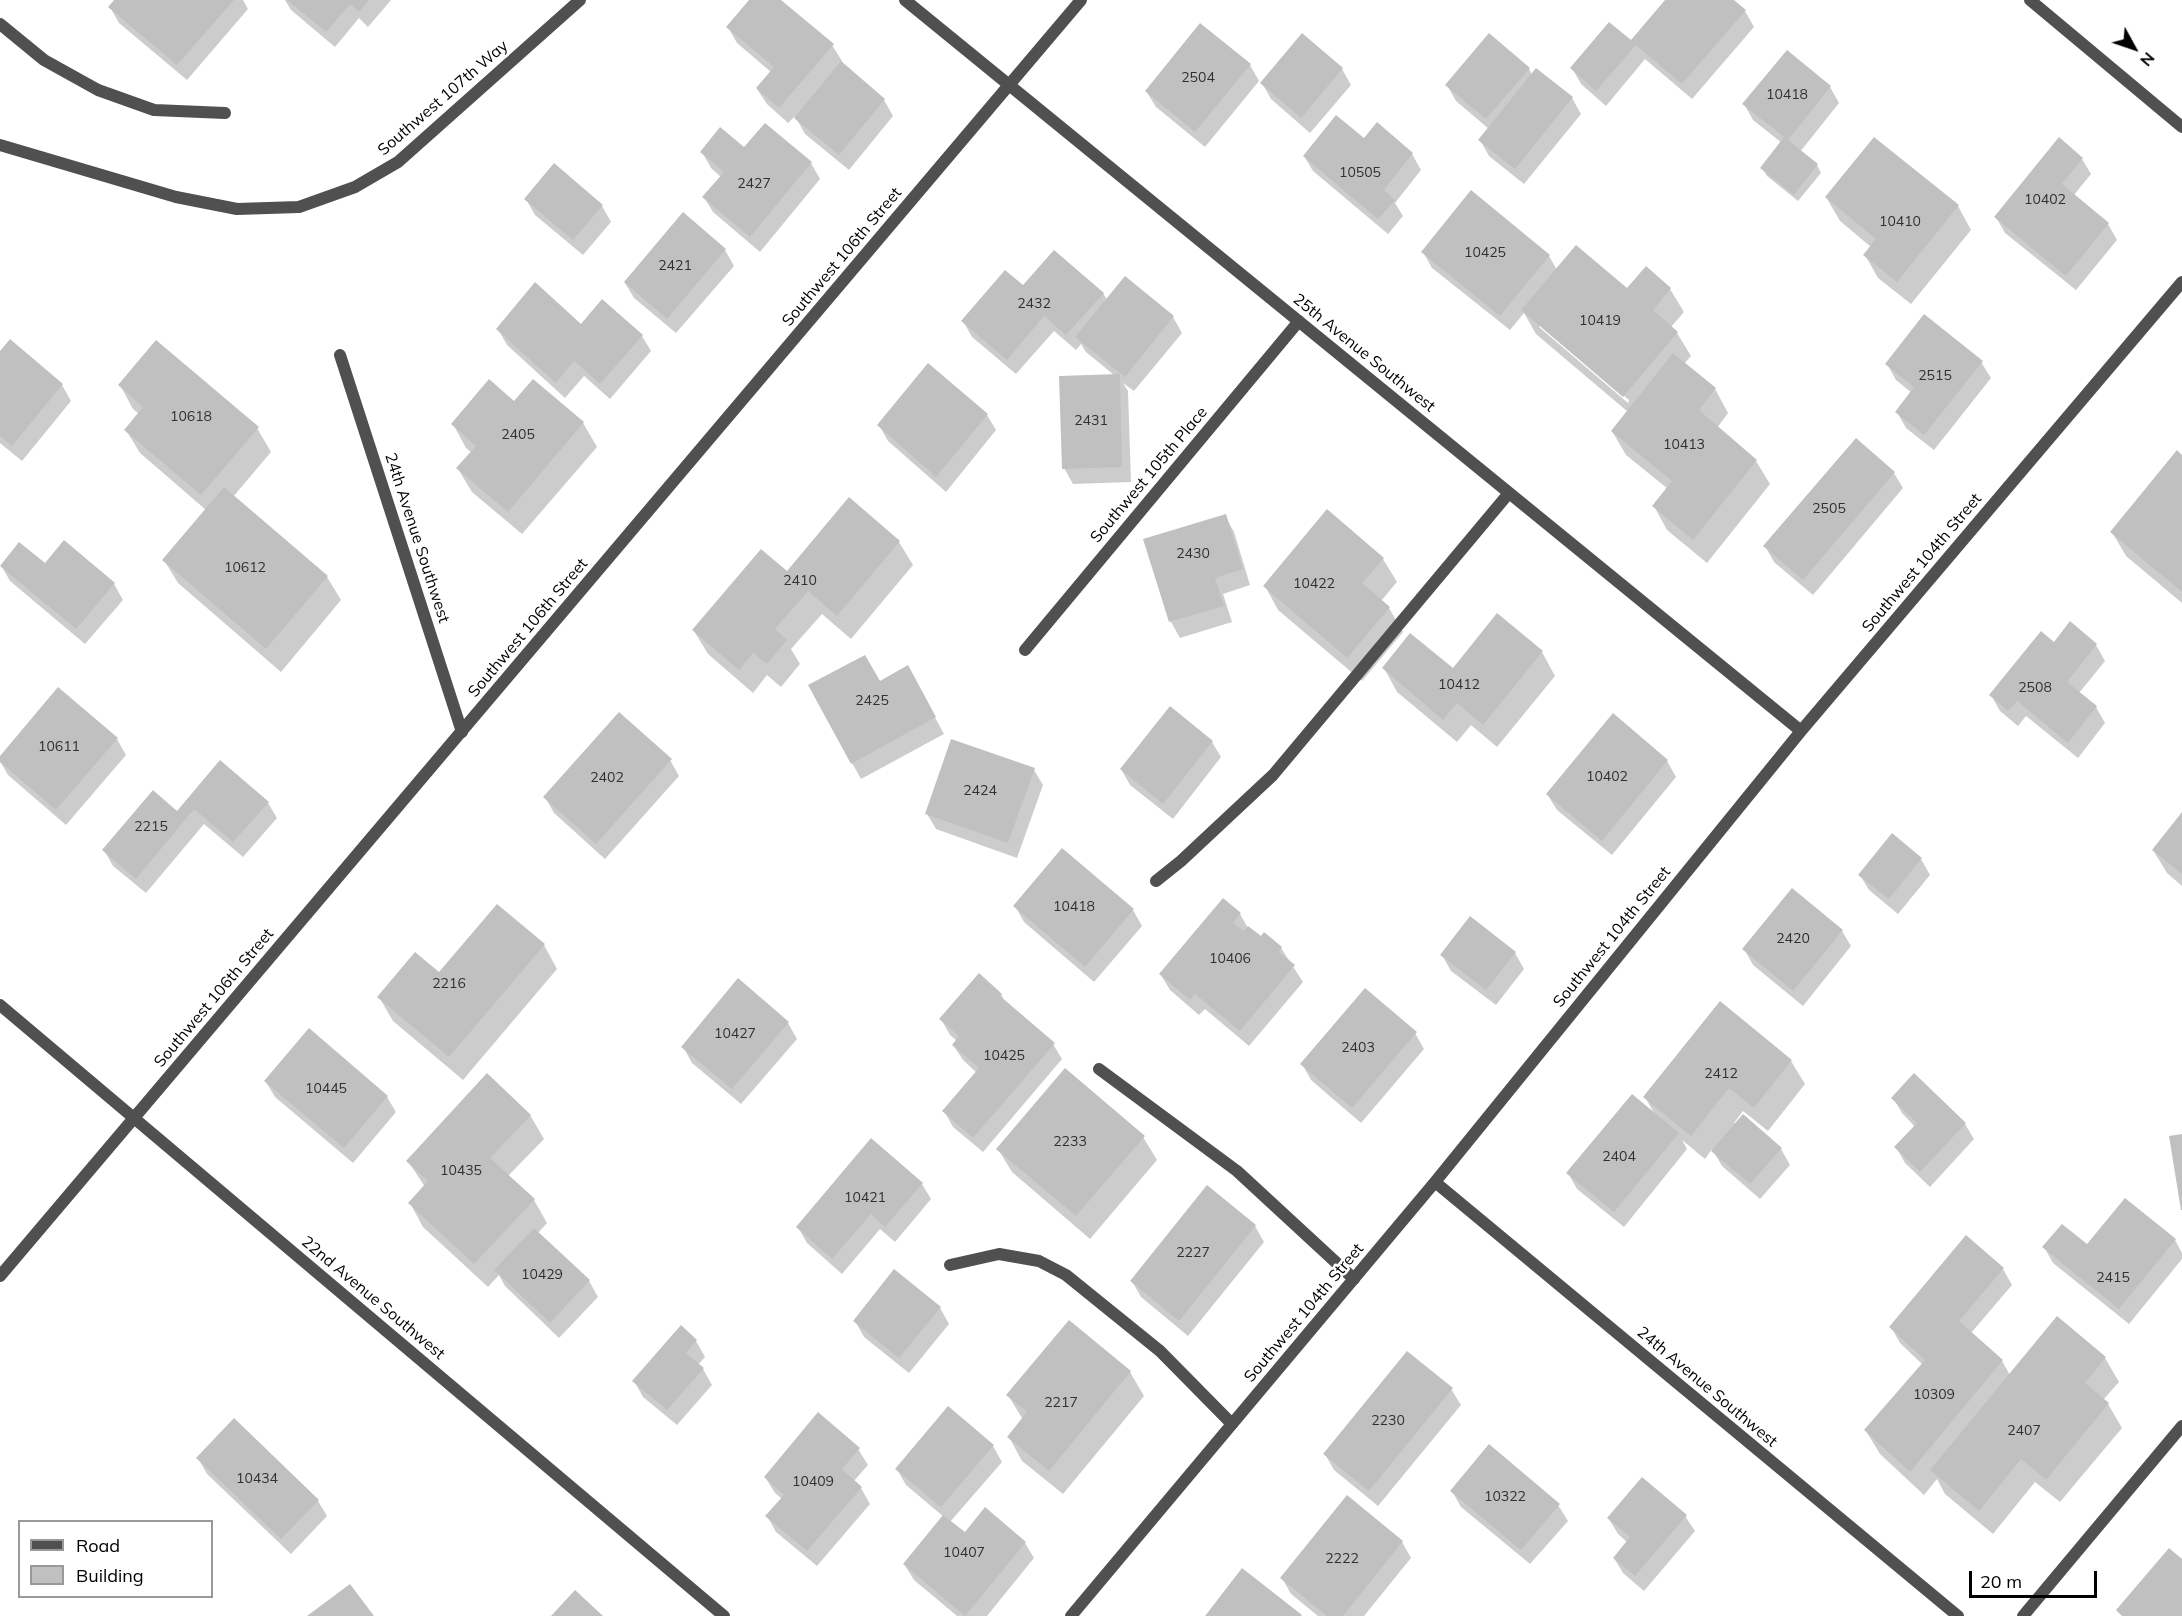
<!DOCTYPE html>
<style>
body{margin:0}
#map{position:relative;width:2182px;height:1616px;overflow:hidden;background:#fff;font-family:Mulish,sans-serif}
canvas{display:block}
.legend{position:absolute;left:18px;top:1520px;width:195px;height:78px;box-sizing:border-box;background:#fff;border:2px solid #999;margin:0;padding:8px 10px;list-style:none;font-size:18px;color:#000}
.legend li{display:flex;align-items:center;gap:12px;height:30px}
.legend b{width:30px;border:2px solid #999}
.north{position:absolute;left:2104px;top:18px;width:60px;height:60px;-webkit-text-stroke:4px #fff;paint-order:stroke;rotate:130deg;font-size:16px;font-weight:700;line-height:24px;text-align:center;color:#000}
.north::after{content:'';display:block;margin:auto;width:21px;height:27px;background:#000;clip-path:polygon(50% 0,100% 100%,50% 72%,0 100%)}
.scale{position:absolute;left:1969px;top:1571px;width:128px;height:27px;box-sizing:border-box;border:3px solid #000;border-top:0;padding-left:8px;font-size:18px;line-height:21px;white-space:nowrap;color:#000;-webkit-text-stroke:4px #fff;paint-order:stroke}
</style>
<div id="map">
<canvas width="2182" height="1616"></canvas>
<ul class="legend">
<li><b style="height:8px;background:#505050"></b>Road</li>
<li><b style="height:16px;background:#c0c0c0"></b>Building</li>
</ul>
<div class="north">N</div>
<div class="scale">20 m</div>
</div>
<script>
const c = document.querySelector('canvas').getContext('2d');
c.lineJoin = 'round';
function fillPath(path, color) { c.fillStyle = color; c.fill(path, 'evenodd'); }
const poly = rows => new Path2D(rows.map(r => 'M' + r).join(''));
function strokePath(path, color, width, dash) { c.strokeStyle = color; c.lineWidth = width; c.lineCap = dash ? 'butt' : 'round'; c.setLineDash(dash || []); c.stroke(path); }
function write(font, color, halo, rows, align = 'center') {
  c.font = font + ' Mulish,sans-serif'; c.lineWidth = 5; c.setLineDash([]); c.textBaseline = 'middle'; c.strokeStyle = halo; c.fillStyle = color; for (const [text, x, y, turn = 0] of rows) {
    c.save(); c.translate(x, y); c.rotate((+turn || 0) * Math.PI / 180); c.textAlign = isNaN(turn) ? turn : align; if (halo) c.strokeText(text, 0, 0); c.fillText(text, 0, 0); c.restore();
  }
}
const shadow = poly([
 [116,0,243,0,248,9,187,80,119,23,110,7],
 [285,0,391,0,368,27,359,18,335,47,291,10],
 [751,0,779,0,832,45,842,61,840,63,884,100,893,116,849,170,805,134,795,116,788,123,767,104,757,89,771,72,737,43,728,27],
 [1666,0,1732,0,1745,11,1754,27,1692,99,1645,59,1606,106,1581,84,1572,68,1631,42],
 [1302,35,1342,69,1351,85,1310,133,1271,99,1262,83],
 [1250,65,1259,81,1205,147,1156,107,1146,91],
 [1529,69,1532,75,1572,98,1581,114,1524,184,1489,156,1480,140,1489,129,1456,101,1447,85],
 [1830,87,1839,103,1800,152,1817,165,1821,173,1798,201,1767,176,1762,168,1782,143,1753,120,1744,104],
 [1377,124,1412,154,1421,170,1395,203,1403,216,1388,234,1313,171,1304,156,1364,140],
 [765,125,811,163,820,179,760,252,713,212,704,197,721,177,711,168,702,152,744,150],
 [2082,159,2091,174,2074,195,2108,224,2117,240,2076,290,2005,233,1996,217],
 [1826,197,1958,206,1971,230,1911,304,1878,278,1865,255,1871,247,1840,221],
 [526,199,602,206,611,222,583,255,535,215],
 [725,250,734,266,676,333,634,298,625,283],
 [1423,252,1549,256,1557,270,1627,290,1670,289,1684,312,1671,327,1677,333,1691,356,1684,364,1715,389,1728,413,1717,428,1756,461,1770,484,1707,563,1667,530,1654,506,1668,489,1626,455,1612,431,1628,412,1536,334,1524,313,1510,330,1432,268],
 [1541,325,1629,400,1628,403,1539,327],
 [1024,288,1103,293,1107,300,1173,317,1182,333,1134,391,1123,383,1128,391,1131,482,1073,484,1064,468,1114,375,1086,352,1081,344,1076,350,1054,331,1016,374,972,337,963,321],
 [498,329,642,336,651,351,610,399,584,376,565,398,507,345],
 [0,353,62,385,71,401,22,461,0,443],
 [1981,362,1991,378,1934,450,1906,428,1897,412,1912,393,1896,380,1887,364],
 [533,381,583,423,597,447,522,534,472,492,458,469,472,453,466,448,453,424,514,403],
 [120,385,257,428,271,452,233,497,327,577,341,600,281,672,178,583,164,560,206,510,140,453,126,430,139,414,133,409],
 [987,415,996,430,946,492,888,441,879,425],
 [2182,457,2182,603,2126,556,2112,532],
 [1894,473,1903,488,1813,595,1774,562,1765,546],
 [1225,516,1234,532,1250,585,1223,594,1232,622,1180,638,1171,622,1145,540],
 [65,542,114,584,123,600,85,644,10,581,1,565,19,544,45,565],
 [899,542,913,565,851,639,822,614,791,649,800,664,781,687,767,675,753,693,708,654,694,631,787,573],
 [1383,559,1397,582,1381,601,1389,608,1403,632,1362,681,1278,610,1265,586],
 [2054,644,2096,645,2105,661,2079,693,2096,707,2105,723,2078,758,2026,716,2018,726,2000,711,1991,695],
 [1542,652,1555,676,1497,747,1471,725,1457,742,1397,692,1384,668,1453,670],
 [916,683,944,734,861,779,852,763],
 [117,739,126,755,66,825,8,775,0,761,0,759],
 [1212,742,1221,757,1173,819,1130,785,1121,769],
 [670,760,679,776,605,859,554,813,545,797],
 [1667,761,1676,777,1612,855,1557,810,1547,794],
 [220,762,268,803,277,818,243,857,204,824,146,893,113,866,104,850,177,813],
 [1034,770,1043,785,1017,858,936,829,927,814],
 [2182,815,2182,886,2167,873,2153,850],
 [1892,835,1921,859,1930,875,1898,914,1869,890,1860,875],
 [1224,900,1240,914,1248,928,1261,938,1281,948,1303,982,1249,1046,1205,1009,1199,1015,1170,990,1161,975],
 [1015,906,1133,910,1142,926,1094,982,1024,922],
 [1471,918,1515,953,1524,969,1496,1005,1451,971,1442,955],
 [1842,931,1851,946,1803,1006,1753,965,1744,949],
 [544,945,557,969,463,1080,393,1021,379,997,439,974],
 [1001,994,1005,1002,1053,1044,1062,1059,983,1152,953,1127,944,1111,977,1073,963,1060,953,1045,957,1041,950,1035,941,1019],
 [788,1023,797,1039,741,1104,692,1063,683,1047],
 [1415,1033,1424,1049,1361,1123,1311,1080,1302,1064],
 [1791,1061,1805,1084,1768,1131,1743,1111,1734,1123,1736,1124,1743,1116,1781,1149,1790,1165,1760,1199,1722,1166,1712,1149,1705,1159,1682,1140,1687,1149,1624,1227,1577,1189,1568,1173,1654,1113,1645,1097],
 [266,1082,387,1097,396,1112,353,1163,275,1097],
 [1893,1098,1965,1124,1974,1139,1930,1187,1905,1163,1896,1147,1915,1127,1902,1113],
 [530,1115,544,1139,508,1176,534,1200,547,1223,538,1233,589,1281,598,1297,559,1338,505,1286,499,1275,488,1287,423,1227,410,1203,425,1187,408,1161],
 [1143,1137,1157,1160,1090,1239,1012,1172,998,1149],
 [922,1184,931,1199,895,1242,880,1229,842,1274,807,1243,798,1227],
 [1207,1187,1255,1226,1264,1242,1188,1336,1141,1297,1132,1281],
 [2175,1240,2182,1253,2182,1259,2129,1324,2053,1263,2044,1247,2088,1246],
 [2003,1269,2012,1285,1971,1333,2002,1361,2010,1375,2105,1358,2119,1382,2103,1400,2108,1404,2122,1428,2060,1502,2035,1482,1993,1534,1945,1494,1937,1479,1924,1495,1880,1454,1866,1431,1923,1365,1900,1343,1891,1327],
 [940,1308,949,1324,909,1373,864,1337,855,1321],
 [1069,1322,1130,1372,1144,1396,1063,1494,1022,1461,1009,1437,1022,1418,1008,1395],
 [696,1341,705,1357,698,1365,703,1369,712,1385,677,1425,643,1397,634,1381],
 [1451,1389,1461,1405,1378,1506,1334,1470,1325,1454],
 [993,1446,1002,1462,950,1522,965,1534,1025,1543,1034,1558,987,1616,957,1616,914,1580,904,1564,944,1517,906,1485,897,1469],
 [858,1449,868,1465,853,1482,861,1488,870,1504,817,1566,776,1532,767,1516,782,1499,775,1493,765,1477],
 [198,1458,318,1501,327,1516,291,1554,207,1474],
 [1452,1491,1558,1505,1568,1521,1530,1564,1461,1507],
 [1685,1516,1695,1531,1644,1591,1623,1573,1614,1558,1627,1542,1618,1534,1609,1519],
 [1402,1542,1411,1558,1364,1616,1318,1616,1291,1594,1282,1578]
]);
const building = poly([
 [114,0,234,0,177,65,108,7],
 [287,0,369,0,359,12,350,4,326,32],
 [749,0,781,0,834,44,779,108,756,88,774,67,726,27],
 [1665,0,1734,0,1746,10,1682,84,1636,45,1596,91,1570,68,1609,22,1631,40],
 [1200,23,1251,64,1195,132,1145,91],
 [1302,33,1343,68,1301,118,1260,83],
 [1489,33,1530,68,1486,119,1445,85],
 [1787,50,1831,86,1788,140,1818,164,1794,195,1760,168,1784,137,1742,104],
 [841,61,885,99,839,155,794,118],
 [1536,68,1573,97,1515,169,1478,140],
 [1336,115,1364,138,1377,122,1413,153,1384,190,1395,200,1378,219,1303,156],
 [765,123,812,162,750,237,702,197,724,172,700,152,720,127,744,147],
 [1874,137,1959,205,1897,282,1863,255,1876,239,1825,197],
 [2059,137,2083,158,2062,184,2109,223,2066,276,1994,217],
 [554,163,603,205,573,240,524,199],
 [1471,190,1550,255,1500,316,1421,252],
 [683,212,726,249,667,319,624,282],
 [1576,245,1627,288,1646,266,1671,288,1653,310,1678,332,1623,397,1521,310],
 [1054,250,1104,293,1066,335,1044,316,1007,360,961,321,1005,270,1023,285],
 [1125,276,1174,316,1125,377,1075,337],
 [535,282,581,324,602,299,643,335,600,384,574,361,556,383,496,329],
 [1924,314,1983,361,1924,435,1895,412,1914,387,1885,364],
 [10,339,63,384,12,446,0,436,0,351],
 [156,340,259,427,201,495,124,430,143,407,118,385],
 [1673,353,1716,388,1699,410,1757,460,1693,540,1652,506,1672,481,1611,431],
 [928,363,988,414,936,477,877,425],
 [1120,374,1122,467,1062,469,1059,376],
 [489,379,514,401,533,379,584,422,508,512,456,468,476,446,451,424],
 [1856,438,1895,472,1803,580,1763,546],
 [2177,450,2182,455,2182,592,2110,532],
 [224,487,328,576,266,649,162,560],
 [849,497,900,541,837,616,808,591,775,629,787,640,767,664,753,653,739,670,692,630,761,549,787,571],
 [1327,509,1384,558,1362,583,1390,607,1347,658,1263,586],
 [1226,514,1243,569,1215,578,1224,606,1169,622,1143,539],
 [64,540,115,583,76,629,0,566,19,542,45,563],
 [1497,613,1543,651,1483,725,1457,703,1443,720,1382,668,1410,633,1453,668],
 [2070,621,2097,644,2067,682,2097,706,2068,743,2017,701,2008,711,1989,695,2041,631,2054,642],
 [865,655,880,681,908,665,936,717,851,764,808,685],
 [58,687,118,738,56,810,0,762,0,756],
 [1170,706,1213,741,1163,804,1120,769],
 [619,712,672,759,596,844,543,797],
 [1613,713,1668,760,1602,841,1546,794],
 [951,739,1035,768,1008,843,925,814],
 [220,760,269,802,233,842,194,809,136,879,102,850,153,790,177,811],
 [2182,812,2182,874,2152,850],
 [1892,833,1922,858,1889,899,1858,875],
 [1062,848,1134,909,1085,967,1013,906],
 [1792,888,1843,930,1793,991,1742,949],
 [1223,898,1241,913,1233,923,1244,931,1248,926,1261,936,1264,932,1282,947,1279,952,1295,965,1240,1031,1195,994,1190,1000,1159,974],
 [497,904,545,944,449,1057,377,997,415,952,439,972],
 [1470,916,1516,952,1486,990,1440,955],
 [979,973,1002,994,1000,996,1055,1043,973,1138,942,1111,979,1068,952,1045,959,1036,939,1019],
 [738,978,789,1022,732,1089,681,1047],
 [1365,988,1417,1032,1352,1108,1300,1064],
 [1720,1001,1792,1060,1754,1108,1729,1088,1691,1136,1643,1097],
 [309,1028,388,1096,344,1148,264,1081],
 [1065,1068,1145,1136,1076,1216,996,1149],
 [487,1073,531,1115,490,1158,535,1199,474,1264,408,1203,428,1181,406,1161],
 [1914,1073,1966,1123,1920,1172,1894,1147,1917,1123,1891,1098],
 [1632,1094,1679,1133,1614,1212,1566,1173],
 [1743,1114,1782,1148,1750,1184,1711,1151],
 [2182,1134,2182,1210,2181,1210,2169,1136],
 [871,1138,923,1183,885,1227,871,1214,832,1259,796,1227],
 [1207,1185,1256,1225,1179,1321,1130,1281],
 [2125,1198,2176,1239,2119,1309,2042,1247,2062,1224,2087,1244],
 [534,1228,590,1280,550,1323,494,1270],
 [1966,1235,2004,1268,1959,1321,2003,1360,1910,1472,1864,1430,1925,1360,1889,1327],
 [894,1269,941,1307,899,1358,853,1321],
 [2057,1316,2106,1357,2085,1383,2109,1403,2046,1480,2021,1459,1979,1511,1930,1470],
 [1069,1320,1131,1371,1049,1471,1007,1437,1027,1412,1006,1395],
 [681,1325,697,1340,686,1353,704,1368,667,1410,632,1381],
 [1407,1351,1453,1388,1369,1491,1323,1454],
 [948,1406,994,1445,941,1507,895,1469],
 [818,1412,860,1448,842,1469,862,1487,807,1551,765,1516,784,1495,764,1477],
 [234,1418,319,1500,281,1539,196,1458],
 [1489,1444,1560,1504,1521,1550,1450,1491],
 [1642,1477,1687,1515,1635,1576,1613,1558,1630,1537,1607,1518],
 [1347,1495,1403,1541,1343,1616,1327,1616,1280,1578],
 [985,1507,1026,1542,965,1616,903,1564,943,1515,965,1532],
 [2169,1548,2182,1559,2182,1616,2122,1616,2116,1610],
 [1242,1568,1302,1615,1301,1616,1205,1616],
 [350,1584,374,1616,307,1616],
 [575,1590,603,1616,551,1616]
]);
const service = poly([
 [1156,881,1181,861,1273,775,1509,493],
 [1099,1069,1237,1171,1354,1279],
 [950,1265,999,1254,1039,1261,1066,1275,1160,1351,1232,1424]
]);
const minor = poly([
 [905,0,1801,731],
 [0,24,44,60,98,90,154,110,225,113],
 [340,355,462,732],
 [1025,650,1299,321],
 [0,1005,724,1616],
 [1435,1182,1958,1616],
 [1071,1616,1435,1182,1801,731,2182,282],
 [2023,1616,2182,1426]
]);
const tertiary = poly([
 [2030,0,2182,127],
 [0,145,176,197,237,209,299,207,355,187,398,162,580,0],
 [0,1276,1081,0]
]);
const numberNames = [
 ["2504",1198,78],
 ["10418",1787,95],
 ["10505",1360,173],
 ["2427",754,184],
 ["10402",2045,200],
 ["10410",1900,222],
 ["10425",1485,253],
 ["2421",675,266],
 ["2432",1034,304],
 ["10419",1600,321],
 ["2515",1935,376],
 ["10618",191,417],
 ["2431",1091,421],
 ["2405",518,435],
 ["10413",1684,445],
 ["2505",1829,509],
 ["2430",1193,554],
 ["10612",245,568],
 ["2410",800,581],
 ["10422",1314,584],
 ["10412",1459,685],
 ["2508",2035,688],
 ["2425",872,701],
 ["10611",59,747],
 ["10402",1607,777],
 ["2402",607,778],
 ["2424",980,791],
 ["2215",151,827],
 ["10418",1074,907],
 ["2420",1793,939],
 ["10406",1230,959],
 ["2216",449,984],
 ["10427",735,1034],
 ["2403",1358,1048],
 ["10425",1004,1056],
 ["2412",1721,1074],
 ["10445",326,1089],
 ["2233",1070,1142],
 ["2404",1619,1157],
 ["10435",461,1171],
 ["10421",865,1198],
 ["2227",1193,1253],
 ["10429",542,1275],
 ["2415",2113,1278],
 ["10309",1934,1395],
 ["2217",1061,1403],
 ["2230",1388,1421],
 ["2407",2024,1431],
 ["10434",257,1479],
 ["10409",813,1482],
 ["10322",1505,1497],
 ["10407",964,1553],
 ["2222",1342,1559]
];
const streetNames = [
 ["Southwest 107th Way",443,98,-41],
 ["Southwest 106th Street",842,257,-50],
 ["25th Avenue Southwest",1364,353,39],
 ["Southwest 105th Place",1149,475,-50],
 ["24th Avenue Southwest",417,538,72],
 ["Southwest 104th Street",1922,563,-50],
 ["Southwest 106th Street",528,628,-50],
 ["Southwest 104th Street",1612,937,-51],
 ["Southwest 106th Street",214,998,-50],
 ["22nd Avenue Southwest",373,1298,40],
 ["Southwest 104th Street",1304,1313,-50],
 ["24th Avenue Southwest",1707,1387,40]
];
fillPath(shadow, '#0003');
fillPath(building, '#c0c0c0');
strokePath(service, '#505050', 12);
strokePath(minor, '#505050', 12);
strokePath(tertiary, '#505050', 12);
write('14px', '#303030', null, numberNames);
write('16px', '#000', '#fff', streetNames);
</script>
